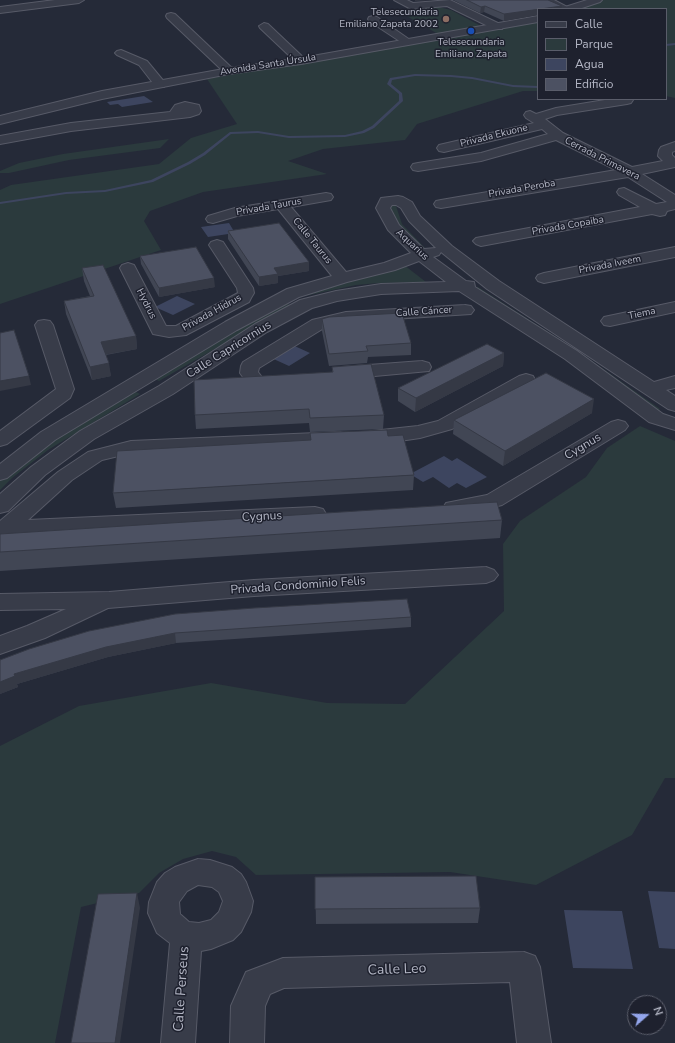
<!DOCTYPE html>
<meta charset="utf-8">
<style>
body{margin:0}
#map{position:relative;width:675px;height:1043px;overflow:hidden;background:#252a38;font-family:"Nunito Sans",sans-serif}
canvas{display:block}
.legend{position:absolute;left:537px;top:8px;width:130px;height:92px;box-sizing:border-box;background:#1e212e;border:1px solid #5a5d6a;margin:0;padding:5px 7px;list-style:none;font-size:12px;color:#b4b7c5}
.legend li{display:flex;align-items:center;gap:8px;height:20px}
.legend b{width:20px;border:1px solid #5a5d6a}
.north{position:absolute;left:627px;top:995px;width:40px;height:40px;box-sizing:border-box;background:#1e212e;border:1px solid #5a5d6a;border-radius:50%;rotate:70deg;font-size:11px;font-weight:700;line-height:16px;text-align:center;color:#b4b7c5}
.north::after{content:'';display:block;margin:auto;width:14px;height:18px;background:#93a5eb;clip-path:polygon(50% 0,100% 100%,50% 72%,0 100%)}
</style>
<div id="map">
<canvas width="675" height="1043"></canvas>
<ul class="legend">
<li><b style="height:5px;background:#383c49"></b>Calle</li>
<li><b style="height:11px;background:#2b3a3d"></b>Parque</li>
<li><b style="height:11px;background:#3d455f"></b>Agua</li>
<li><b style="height:11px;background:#4c5162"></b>Edificio</li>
</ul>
<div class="north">N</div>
</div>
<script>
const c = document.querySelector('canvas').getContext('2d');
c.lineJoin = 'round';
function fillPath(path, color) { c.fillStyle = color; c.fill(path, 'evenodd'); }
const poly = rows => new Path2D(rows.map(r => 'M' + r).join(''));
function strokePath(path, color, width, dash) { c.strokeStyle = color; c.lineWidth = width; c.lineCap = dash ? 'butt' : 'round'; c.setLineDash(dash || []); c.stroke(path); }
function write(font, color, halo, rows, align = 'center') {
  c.font = font + ' "Nunito Sans",sans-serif'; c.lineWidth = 3; c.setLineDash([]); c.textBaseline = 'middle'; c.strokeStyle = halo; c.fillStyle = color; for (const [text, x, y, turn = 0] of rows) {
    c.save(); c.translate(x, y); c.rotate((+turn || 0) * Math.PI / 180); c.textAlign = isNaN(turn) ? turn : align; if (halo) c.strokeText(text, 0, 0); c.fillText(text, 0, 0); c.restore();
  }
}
const green = poly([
 [597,0,675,0,675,98,666,96,666,9,587,9,579,6],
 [439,7,451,10,483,27,438,34,396,10,413,8],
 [538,18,538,91,523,91,417,124,405,140,323,149,288,161,327,174,203,192,150,211,144,221,161,250,0,304,0,190,11,185,159,164,191,138,237,124,207,79],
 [169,139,160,148,69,160,9,173,0,173,0,171,19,163,63,154],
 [391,204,396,206,402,224,426,249,425,250,394,224,388,206],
 [404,265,426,282,379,283,356,285,305,296,300,292],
 [478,287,575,349,660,409,657,411,474,288],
 [288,304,293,308,274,315,159,381,151,377,269,311],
 [132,390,140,394,48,450,12,478,0,490,0,479,21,461],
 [640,426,675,441,675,778,665,778,632,835,536,885,450,872,256,875,236,857,212,851,183,859,159,873,139,893,81,907,55,1043,0,1043,0,746,79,706,211,683,327,703,405,704,504,611,503,544,520,521,586,477,607,448]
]);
const water = poly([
 [144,96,153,102,122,107,118,104,110,105,107,102],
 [229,223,235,233,208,237,201,227],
 [177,296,195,304,173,315,155,307],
 [288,343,310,353,289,366,267,356],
 [444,456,452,461,457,458,487,477,466,488,457,483,449,488,433,477,423,482,410,474],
 [648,891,675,892,675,949,659,948],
 [564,910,622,911,633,969,573,968]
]);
const stream = poly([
 [675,43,675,45,666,46,666,44,675,43],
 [415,74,451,75,472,77,513,85,538,86,538,88,513,87,472,79,451,77,415,76,392,80,391,84,402,93,403,101,374,128,364,133,345,137,289,138,258,133,231,134,205,155,190,164,153,182,105,192,66,194,0,204,0,202,66,192,105,190,151,180,188,162,203,153,230,132,258,131,289,136,345,135,362,131,372,126,399,101,399,94,387,84,390,78,415,74]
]);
const minor = poly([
 [55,0,84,0,79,3,0,13,0,7,55,0],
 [394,0,407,0,413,3,450,0,502,25,503,27,502,29,494,29,447,6,411,9,394,0],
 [541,0,554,0,571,9,558,9,541,0],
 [171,13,175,14,233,69,235,71,233,73,225,73,167,18,166,16,167,14,171,13],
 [373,16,377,17,413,42,408,45,404,44,369,21,368,19,369,17,373,16],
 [264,23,268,24,305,59,307,61,305,63,297,63,260,28,259,26,264,23],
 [121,50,147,61,166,84,164,87,156,87,139,65,117,55,115,53,117,51,121,50],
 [611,99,633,100,631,103,627,104,557,115,545,119,563,133,632,167,663,161,658,156,659,150,661,147,675,142,675,151,672,152,672,155,675,158,675,167,642,174,675,195,675,209,667,211,665,215,660,216,652,214,481,246,476,244,473,241,476,238,640,207,619,195,617,192,619,189,624,188,656,204,667,202,628,177,441,208,436,207,434,204,436,201,441,200,616,170,556,140,481,161,418,171,413,170,411,167,413,164,418,163,481,153,548,134,542,129,444,152,439,151,437,148,439,145,534,123,526,118,524,115,526,112,530,111,536,114,556,108,611,99],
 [185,102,199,105,201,111,199,114,190,117,71,131,0,144,0,136,71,123,170,112,175,105,185,102],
 [326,193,331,194,333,197,331,200,291,207,346,272,384,263,411,253,388,230,376,208,381,198,398,196,403,197,412,202,420,216,452,246,499,281,654,382,675,376,675,388,666,390,675,396,675,411,668,409,487,289,441,252,439,255,433,257,466,281,474,282,475,287,577,351,663,414,675,418,675,430,649,422,565,359,459,291,381,294,337,301,312,308,267,332,173,394,94,439,45,475,8,511,0,513,0,494,31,467,80,431,159,386,255,324,300,300,336,291,381,284,446,282,419,261,395,270,347,282,299,297,237,330,55,440,7,478,0,480,0,464,41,432,225,322,287,289,332,276,278,209,237,216,213,223,208,222,206,219,208,216,235,208,326,193],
 [392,205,396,205,401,208,409,221,436,248,424,249,399,225,390,208,392,205],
 [217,240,223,242,253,288,254,293,251,298,249,302,186,335,169,337,153,334,120,268,122,265,128,263,134,265,166,326,176,326,238,293,237,288,209,245,211,242,217,240],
 [675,247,675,257,544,283,538,281,536,278,538,275,544,273,675,247],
 [675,302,675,312,610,326,604,325,601,321,604,317,675,302],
 [465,305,471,306,474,310,471,314,346,322,324,328,259,368,258,372,264,380,262,384,255,386,248,384,240,373,241,366,243,362,312,320,346,312,465,305],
 [44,320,50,321,53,325,74,389,70,398,7,444,0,446,0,431,56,389,35,325,38,321,44,320],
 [422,361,429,363,431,367,429,371,342,379,335,377,333,373,335,369,342,367,422,361],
 [526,374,533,376,535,380,533,384,452,429,420,438,393,442,372,443,365,441,362,437,365,433,372,431,418,426,438,421,519,376,526,374],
 [618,420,625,422,628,426,625,430,502,505,465,514,454,515,446,513,443,508,446,503,487,495,611,422,618,420],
 [340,432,347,434,350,438,347,442,340,444,131,453,102,460,72,480,28,520,315,507,323,509,326,514,323,519,315,521,11,535,0,539,0,521,58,472,88,452,131,441,340,432],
 [486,567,494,570,498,575,494,580,486,583,254,596,108,608,45,638,0,654,0,636,27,626,66,609,0,610,0,594,109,592,254,580,486,567],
 [198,859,210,860,232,867,241,874,246,882,253,901,251,912,241,932,233,940,211,949,201,951,195,1043,161,1043,170,943,157,933,148,913,149,902,157,882,165,873,175,867,198,859],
 [198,885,212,887,219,892,223,901,219,912,211,920,199,923,189,922,180,914,179,902,187,891,198,885],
 [524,952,535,956,540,967,551,1043,517,1043,510,982,284,988,270,994,265,1006,264,1043,230,1043,231,1006,246,972,283,958,524,952]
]);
const tertiary = poly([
 [587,0,602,0,600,2,579,9,564,9,565,7,587,0],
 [538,16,538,22,301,64,229,74,102,99,0,124,0,116,102,91,229,68,301,58,538,16]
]);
const wall = poly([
 [453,0,548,0,504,21,484,12,480,13],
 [228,231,309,262,309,271,278,276,278,283,259,286,228,239],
 [140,256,215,287,159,297,141,264],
 [82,268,136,336,137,349,106,355,111,376,92,380,66,314,64,301,90,296,84,281],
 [322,319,411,343,411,355,368,357,367,363,329,366,322,331],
 [504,353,503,366,415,412,398,401,398,388],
 [332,367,384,415,383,429,310,432,309,423,196,429,195,415,332,372],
 [592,413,503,466,453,434,454,420],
 [414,475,413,490,116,508,113,493],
 [502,520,500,538,0,571,0,534],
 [411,617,411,627,176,643,108,657,17,684,18,687,0,694,0,660,89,631],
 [315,877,480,908,478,923,316,924]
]);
const shadedWall = poly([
 [415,0,433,0,415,1],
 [485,6,484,12,480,13,481,7],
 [562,6,561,9,539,9],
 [538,9,538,15,504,21,504,14],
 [309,262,309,271,278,276,278,283,259,286,259,277,274,268],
 [214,278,215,287,159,297,159,288],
 [136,336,137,349,103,355,101,342],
 [504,353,503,366,415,412,416,398],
 [109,363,111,376,92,380,90,367],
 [29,376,31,385,0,391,0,381],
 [594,399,592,413,503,466,505,451],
 [175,633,176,643,108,657,17,684,18,687,0,694,0,682,14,674,106,647],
 [137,893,140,908,120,1043,115,1043]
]);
const building = poly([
 [467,0,548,0,562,6,504,14,485,6,481,7,467,0],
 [279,223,309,262,274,268,278,274,259,277,228,231,279,223],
 [196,247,214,278,159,288,140,256,196,247],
 [103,265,136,336,101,342,109,363,90,367,64,301,94,296,82,268,103,265],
 [402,313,411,343,366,346,368,351,329,354,322,319,329,317,402,313],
 [14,330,29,376,0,381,0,333,14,330],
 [487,344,504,353,416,398,398,388,487,344],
 [371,364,384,415,310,418,309,409,195,415,194,380,333,372,332,367,371,364],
 [546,373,594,399,505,451,454,420,546,373],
 [387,430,388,436,403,435,414,475,113,493,117,451,311,440,310,433,387,430],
 [497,502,502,520,0,552,0,534,497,502],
 [407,599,411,617,175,633,106,647,14,674,15,676,0,682,0,660,29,649,89,631,175,614,254,608,407,599],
 [476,876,480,908,315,909,315,877,476,876],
 [137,893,115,1043,71,1043,98,894,137,893]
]);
const markers = [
 [446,19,4,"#8d6e63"],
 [471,31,4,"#1a4fb4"]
];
const farPoinames = [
 ["Telesecundaria",438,13],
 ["Emiliano Zapata 2002",438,25],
 ["Telesecundaria",471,43,"center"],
 ["Emiliano Zapata",471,55,"center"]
];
const farStreetnames = [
 ["Avenida Santa Úrsula",268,65,-9],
 ["Privada Ekuone",494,136,-14],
 ["Cerrada Primavera",602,159,27],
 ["Privada Peroba",522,189,-10],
 ["Privada Taurus",269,207,-10],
 ["Privada Copaiba",568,226,-10],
 ["Calle Taurus",312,241,51],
 ["Aquarius",412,245,43],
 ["Privada Iveem",610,265,-11],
 ["Hydrus",146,304,63],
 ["Calle Cáncer",424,312,-4],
 ["Privada Hidrus",212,313,-29],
 ["Tiema",642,314,-12]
];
const streetNames = [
 ["Calle Capricornius",229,350,-32],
 ["Cygnus",583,447,-31],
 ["Cygnus",262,517,-3],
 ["Privada Condominio Felis",298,586,-4]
];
const nearStreetnames = [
 ["Calle Leo",397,970,-2],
 ["Calle Perseus",182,989,-86]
];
fillPath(green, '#2b3a3d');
fillPath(water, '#3d455f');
fillPath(stream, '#3d455f');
strokePath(minor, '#575a67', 2);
strokePath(tertiary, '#575a67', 2);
fillPath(minor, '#383c49');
fillPath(tertiary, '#383c49');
fillPath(wall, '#414654');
fillPath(shadedWall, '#353945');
fillPath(building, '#4c5162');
strokePath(building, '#353945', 1);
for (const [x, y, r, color] of markers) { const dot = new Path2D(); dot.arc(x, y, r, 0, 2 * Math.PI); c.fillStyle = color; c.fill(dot); strokePath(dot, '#1e212e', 1.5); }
write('10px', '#b4b7c5', '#1e212e', farPoinames, 'right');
write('10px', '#b4b7c5', '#1e212e', farStreetnames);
write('12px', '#b4b7c5', '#1e212e', streetNames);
write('14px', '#b4b7c5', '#1e212e', nearStreetnames);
</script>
